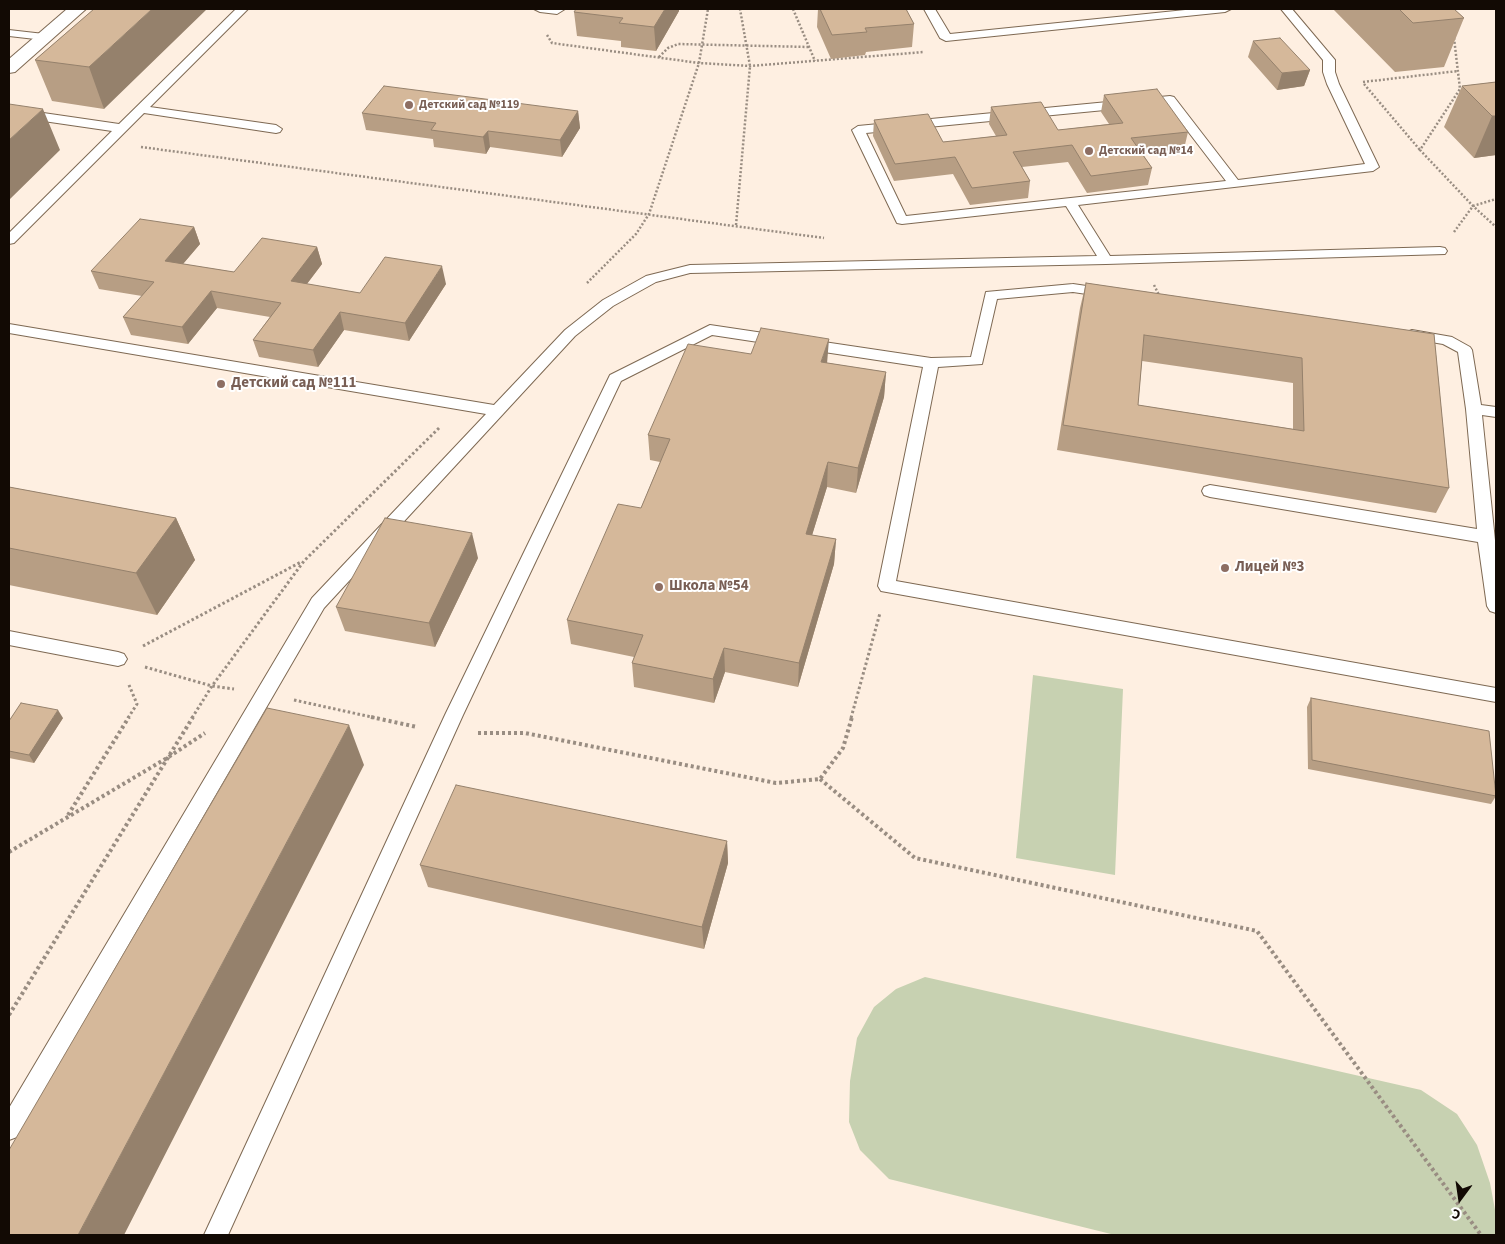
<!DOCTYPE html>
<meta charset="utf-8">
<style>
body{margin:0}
#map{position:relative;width:1505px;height:1244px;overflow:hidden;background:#feefe1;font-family:"Source Sans 3",sans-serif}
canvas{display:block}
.frame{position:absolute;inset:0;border:10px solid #120a04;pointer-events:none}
.north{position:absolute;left:1435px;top:1174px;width:50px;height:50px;-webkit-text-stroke:4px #fff;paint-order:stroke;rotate:194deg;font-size:14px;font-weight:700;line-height:20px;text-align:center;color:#120a04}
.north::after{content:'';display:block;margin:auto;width:18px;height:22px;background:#120a04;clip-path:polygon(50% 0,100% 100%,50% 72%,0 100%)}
</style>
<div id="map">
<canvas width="1505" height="1244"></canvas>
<div class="frame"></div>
<div class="north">С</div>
</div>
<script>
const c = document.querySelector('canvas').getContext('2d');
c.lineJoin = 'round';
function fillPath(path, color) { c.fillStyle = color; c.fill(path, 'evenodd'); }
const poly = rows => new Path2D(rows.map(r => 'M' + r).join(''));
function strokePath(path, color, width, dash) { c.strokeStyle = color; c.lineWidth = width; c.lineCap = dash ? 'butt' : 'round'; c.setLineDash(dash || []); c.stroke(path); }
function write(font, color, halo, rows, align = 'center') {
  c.font = font + ' "Source Sans 3",sans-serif'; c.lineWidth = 4; c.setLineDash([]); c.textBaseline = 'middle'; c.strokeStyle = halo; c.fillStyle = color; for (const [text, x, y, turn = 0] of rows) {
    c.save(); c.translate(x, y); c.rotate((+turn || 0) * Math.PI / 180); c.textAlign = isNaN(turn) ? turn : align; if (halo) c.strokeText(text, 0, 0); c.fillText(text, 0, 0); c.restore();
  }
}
const green = poly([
 [1033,675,1123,689,1115,875,1016,858],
 [925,977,1421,1090,1457,1114,1477,1145,1490,1183,1496,1215,1496,1235,1115,1235,889,1179,860,1150,849,1122,850,1081,857,1038,874,1007,896,989]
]);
const pathFar2 = poly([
 [793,9,815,61],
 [547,35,552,43,699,63,750,66,924,52],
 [1454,38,1460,89,1420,150,1473,206,1496,227],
 [659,57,668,48,678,44,809,47],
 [1363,82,1458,71],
 [1364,84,1420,150],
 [141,147,824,238],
 [736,225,750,66,740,9],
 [1454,232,1473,206,1496,199],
 [587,283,636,234,649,214,699,63,708,9],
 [1154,285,1160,297]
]);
const pathFar1 = poly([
 [143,646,301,562],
 [145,667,212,686,234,689],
 [294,700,376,718],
 [128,718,137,704,129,685],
 [192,718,212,686,304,561,440,427],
 [851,718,880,613]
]);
const path = poly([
 [371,717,417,727],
 [478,733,525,733,776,783,820,779,843,748,852,717],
 [820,779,915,858,1257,931,1481,1235],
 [68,815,129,717],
 [9,852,167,758,205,733],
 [9,1015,193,717]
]);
const service = poly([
 [236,9,248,9,150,107,276,125,282,129,280,132,276,133,144,113,14,243,9,244,9,233,112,131,9,116,9,108,119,124,236,9],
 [534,9,565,9,557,14,540,12,534,9],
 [924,9,935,9,950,34,1195,9,1231,9,1225,12,946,41,940,38,924,9],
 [1281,9,1292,9,1335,60,1335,72,1339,84,1379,167,1373,171,1078,205,1110,256,1440,247,1445,248,1447,251,1445,254,1106,264,690,273,656,282,613,306,575,336,324,608,17,1137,9,1140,9,1108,312,598,486,414,9,333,9,324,494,405,565,330,603,300,646,276,690,265,1097,256,1066,206,902,224,897,223,852,130,858,126,1170,96,1174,97,1238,180,1365,164,1327,84,1323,72,1323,60,1281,9],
 [1167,104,1226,181,906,216,866,133,1167,104],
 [9,30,44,34,50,37,44,40,9,36,9,30],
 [1073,284,1107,289,1112,290,1114,293,1112,296,1107,297,1073,292,997,299,982,364,938,367,896,581,1496,688,1496,702,881,591,878,586,923,367,712,335,621,381,463,715,228,1235,204,1235,445,715,610,375,710,325,931,358,971,357,986,292,1073,284],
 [1412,330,1452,337,1470,347,1472,350,1481,405,1496,407,1496,417,1482,415,1496,550,1496,613,1490,611,1487,606,1478,542,1210,497,1204,495,1202,491,1204,487,1210,485,1477,529,1466,409,1458,352,1443,344,1407,338,1405,335,1407,332,1412,330],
 [9,631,118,652,124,654,127,659,124,664,118,666,9,645,9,631]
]);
const tertiary = poly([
 [67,9,86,9,15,72,9,73,9,59,67,9]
]);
const wall = poly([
 [94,9,104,109,52,101,35,60],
 [818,9,906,9,914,24,912,47,866,52,865,55,831,59,817,27],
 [1333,9,1454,9,1464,18,1444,67,1395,72],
 [679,11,656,51,621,47,621,41,577,36,574,12],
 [1253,41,1310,70,1304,86,1277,90,1248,57],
 [1496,82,1496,155,1474,158,1444,127,1462,86],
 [1104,95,1188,132,1184,149,1142,153,1152,168,1148,185,1087,193,1068,162,1022,167,1030,181,1028,198,970,205,953,174,894,181,873,136,874,120,943,142,996,136,989,124,991,107,1058,130,1109,124,1101,112],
 [578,111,580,128,562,157,490,147,486,154,434,147,433,139,366,130,362,113],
 [194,227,200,244,183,264,234,272,317,247,322,264,307,284,360,293,446,284,409,341,344,330,318,367,259,357,253,340,270,317,217,308,188,344,131,335,123,317,142,296,99,289,91,271],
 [1086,283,1434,334,1449,488,1436,513,1057,450,1080,308],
 [1142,361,1293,383,1293,429,1138,405],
 [751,354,828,363,886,372,884,397,856,493,827,487,812,535,836,539,834,564,798,687,725,672,714,703,634,687,632,663,634,657,571,644,567,620,641,508,660,462,650,460,648,435],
 [9,487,176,518,195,560,157,615,9,585],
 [478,558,435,647,345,631,336,607],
 [1311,698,1496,793,1496,796,1491,804,1308,769,1307,707],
 [63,718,34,763,9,758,9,721],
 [727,841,728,863,704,949,428,887,420,865]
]);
const shadedWall = poly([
 [152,9,207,9,104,109,89,67],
 [665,9,679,9,679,11,656,51,654,27],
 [1310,70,1304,86,1277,90,1282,73],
 [43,109,60,150,9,200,9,140],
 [578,111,580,128,562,157,560,140],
 [1492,116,1496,116,1496,155,1474,158],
 [488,131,490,147,486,154,483,137],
 [194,227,200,244,171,278,165,261],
 [317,247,322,264,296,298,291,281],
 [442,266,446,284,409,341,405,323],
 [211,291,217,308,188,344,182,327],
 [340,312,344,330,318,367,313,350],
 [829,339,827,364,821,362],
 [886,372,884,397,856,493,858,468],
 [828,462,827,487,805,558,806,534],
 [176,518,195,560,157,615,136,573],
 [472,533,478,558,435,647,429,623],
 [836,539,834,564,798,687,799,663],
 [724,648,725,672,714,703,713,679],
 [58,710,63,718,34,763,29,755],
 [349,725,364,765,124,1235,78,1235],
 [727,841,728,863,704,949,702,927]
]);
const building = poly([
 [94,9,152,9,89,67,35,60,94,9],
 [576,9,665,9,654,27,619,23,623,18,574,12,576,9],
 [820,9,906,9,914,24,865,28,867,32,832,35,820,9],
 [1399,9,1454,9,1464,18,1413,23,1399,9],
 [1280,38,1310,70,1282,73,1253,41,1280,38],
 [1496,82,1496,116,1492,116,1462,86,1496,82],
 [384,86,578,111,560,140,488,131,483,137,431,130,436,123,362,113,384,86],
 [1157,89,1188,132,1131,138,1152,168,1091,176,1072,145,1013,152,1030,181,972,188,955,157,895,164,874,120,928,114,943,142,1007,135,991,107,1041,102,1058,130,1123,123,1104,95,1157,89],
 [9,104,43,109,9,140,9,104],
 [140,219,194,227,165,261,234,272,262,238,317,247,291,281,360,293,385,257,442,266,405,323,340,312,313,350,253,340,281,303,211,291,182,327,123,317,154,282,91,271,140,219],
 [1086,283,1434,334,1449,488,1063,425,1086,283],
 [1144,335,1302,358,1304,431,1138,405,1144,335],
 [761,328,829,339,821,362,886,372,858,468,828,462,806,534,836,539,799,663,724,648,713,679,632,663,643,635,567,620,618,504,641,508,670,439,648,435,688,344,751,354,761,328],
 [9,487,176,518,136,573,9,548,9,487],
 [385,518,472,533,429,623,336,607,385,518],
 [1311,698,1489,731,1496,796,1312,760,1311,698],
 [21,703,58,710,29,755,9,751,9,721,21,703],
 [267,708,349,725,78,1235,9,1235,9,1150,267,708],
 [456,785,727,841,702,927,420,865,456,785]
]);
const markers = [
 [409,105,5,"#8d6e63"],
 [1089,151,5,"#8d6e63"],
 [221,384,5,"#8d6e63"],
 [1225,568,5,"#8d6e63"],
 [659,587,5,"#8d6e63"]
];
const farEducationnames = [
 ["Детский сад №119",419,105],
 ["Детский сад №14",1099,151]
];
const educationNames = [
 ["Детский сад №111",231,384],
 ["Лицей №3",1235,568],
 ["Школа №54",669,587]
];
fillPath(green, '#c7d1b1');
strokePath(service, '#7e6953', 2);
strokePath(tertiary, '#7e6953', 2);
strokePath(pathFar2, '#998d82', 2.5, [2, 2]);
strokePath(pathFar1, '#998d82', 3, [2.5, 2.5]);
strokePath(path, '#998d82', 4, [3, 3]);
fillPath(service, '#fff');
fillPath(tertiary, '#fff');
fillPath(wall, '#b79e84');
fillPath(shadedWall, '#95816c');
fillPath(building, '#d5b89a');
strokePath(building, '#95816c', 1);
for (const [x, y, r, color] of markers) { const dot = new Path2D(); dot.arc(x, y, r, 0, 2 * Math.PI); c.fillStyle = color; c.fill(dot); strokePath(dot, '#fff', 2); }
write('bold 12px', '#785e54', '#fff', farEducationnames, 'left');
write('bold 15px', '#785e54', '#fff', educationNames, 'left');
</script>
